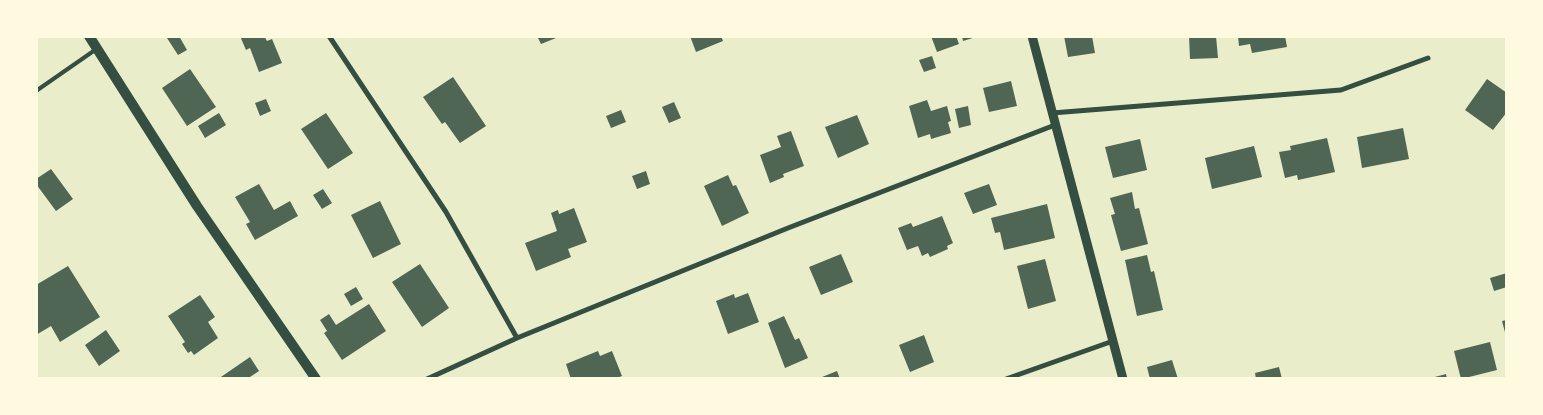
<!DOCTYPE html>
<style>
body{margin:0}
#map{position:relative;width:1543px;height:415px;overflow:hidden;background:#e9edc9;font-family:"Noto Sans",sans-serif}
canvas{display:block}
.frame{position:absolute;inset:0;border:38px solid #fefae0;pointer-events:none}
</style>
<div id="map">
<canvas width="1543" height="415"></canvas>
<div class="frame"></div>
</div>
<script>
const c = document.querySelector('canvas').getContext('2d');
c.lineJoin = 'round';
function fillPath(path, color) { c.fillStyle = color; c.fill(path, 'evenodd'); }
const poly = rows => new Path2D(rows.map(r => 'M' + r).join(''));
function strokePath(path, color, width, dash) { c.strokeStyle = color; c.lineWidth = width; c.lineCap = dash ? 'butt' : 'round'; c.setLineDash(dash || []); c.stroke(path); }
const building = poly([
 [171,36,179,36,187,50,178,55,167,38],
 [240,36,264,36,267,41,272,39,282,63,259,72,250,48,246,50],
 [537,36,561,36,541,44],
 [690,36,721,36,723,41,696,52],
 [931,36,956,36,959,44,937,52],
 [962,36,976,36,976,37,963,41],
 [1064,36,1092,36,1095,53,1068,57],
 [1189,36,1216,36,1218,58,1190,59],
 [1238,36,1285,36,1287,47,1252,53,1250,44,1239,46],
 [932,56,936,68,924,72,919,60],
 [190,69,216,107,187,126,162,88],
 [453,77,486,126,460,143,445,122,442,124,423,97],
 [1487,79,1507,93,1507,112,1493,130,1465,110],
 [1011,81,1017,106,989,112,983,88],
 [266,99,271,111,260,116,255,103],
 [927,100,931,111,947,106,951,121,948,122,951,133,931,139,930,134,918,138,909,106],
 [674,102,681,118,669,123,662,107],
 [968,106,971,125,959,128,955,109],
 [621,110,626,122,611,128,606,116],
 [219,113,226,125,205,138,198,126],
 [326,113,353,153,328,169,301,129],
 [857,115,869,144,838,158,825,127],
 [1403,128,1409,159,1362,168,1357,137],
 [791,131,804,166,783,174,784,177,770,183,760,155,781,147,777,136],
 [1327,138,1335,172,1298,180,1297,175,1285,178,1279,152,1291,150,1290,146],
 [1140,139,1147,170,1113,178,1105,147],
 [1254,146,1262,177,1212,189,1205,158],
 [51,169,73,199,56,211,36,184,36,179],
 [646,171,650,184,637,189,632,176],
 [728,175,733,186,736,185,749,213,722,226,704,186],
 [259,184,274,210,290,201,298,216,255,240,246,224,250,222,235,197],
 [989,184,997,205,973,214,964,193],
 [323,189,332,203,322,209,313,195],
 [1132,192,1135,209,1139,208,1148,244,1121,251,1111,215,1115,214,1110,198],
 [380,201,401,244,373,258,351,215],
 [1047,204,1055,238,1004,250,1000,232,995,233,991,218],
 [574,208,587,242,568,249,571,257,536,271,525,243,557,231,551,213,558,210,559,214],
 [942,216,953,243,947,246,948,249,930,257,928,253,922,256,918,246,907,250,898,228,911,223,913,227],
 [841,254,853,282,821,295,809,267],
 [1147,255,1151,272,1154,271,1163,310,1137,316,1125,260],
 [1045,259,1056,301,1028,309,1017,266],
 [420,264,449,308,422,327,392,282],
 [68,266,100,317,60,342,51,326,36,335,36,285],
 [1507,273,1507,287,1494,291,1490,278],
 [356,287,363,299,351,306,344,294],
 [748,293,759,322,728,334,716,301,734,294,735,298],
 [200,295,215,317,208,322,218,338,194,355,191,351,188,353,182,344,185,342,168,316],
 [369,304,386,331,342,360,324,333,327,331,320,320,329,314,336,325],
 [784,316,795,340,799,338,808,358,785,368,768,323],
 [1507,320,1507,336,1506,336,1502,321],
 [106,330,120,351,99,366,85,345],
 [924,335,934,362,910,372,899,345],
 [1490,342,1497,370,1461,379,1454,351],
 [598,351,600,356,612,351,622,376,614,379,571,379,566,364],
 [250,357,259,371,247,379,218,379],
 [1172,360,1178,379,1150,379,1147,367],
 [1279,367,1282,379,1256,379,1255,373],
 [837,371,840,379,817,379],
 [1446,374,1447,379,1431,379,1431,378]
]);
const service = poly([
 [36,91,95,50]
]);
const minor = poly([
 [329,36,446,212,517,338],
 [1052,113,1341,90,1428,58],
 [427,379,517,338,788,228,1055,125],
 [1006,379,1113,341]
]);
const tertiary = poly([
 [1032,36,1123,379]
]);
const secondary = poly([
 [89,36,197,206,316,379]
]);
fillPath(building, '#4f6655');
strokePath(service, '#344e41', 4);
strokePath(minor, '#344e41', 5);
strokePath(tertiary, '#344e41', 9);
strokePath(secondary, '#344e41', 10);
</script>
